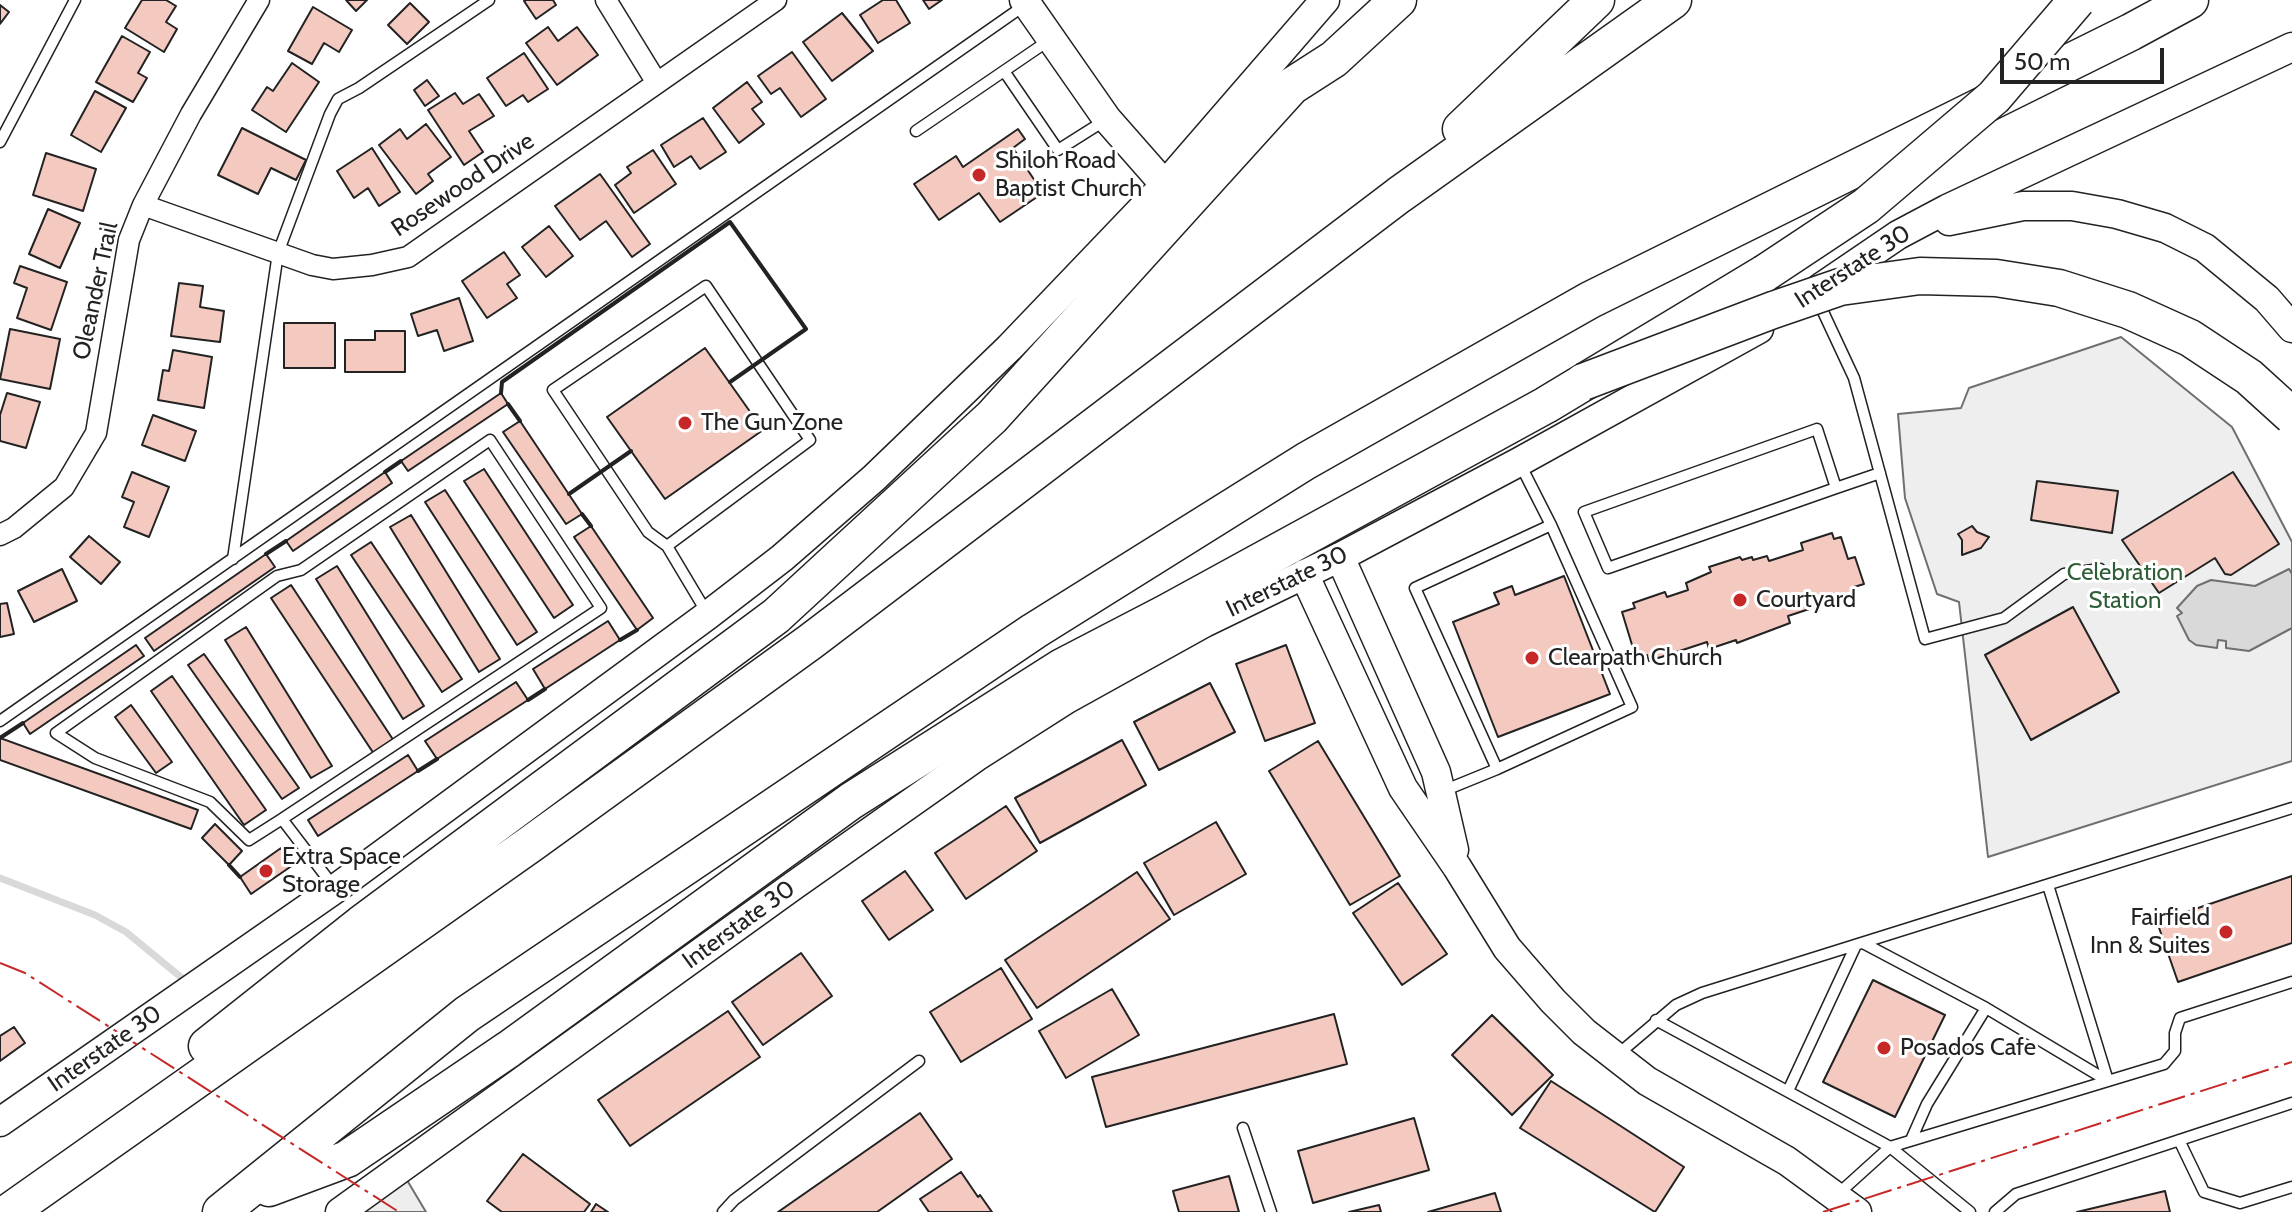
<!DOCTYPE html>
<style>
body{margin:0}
#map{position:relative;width:2292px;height:1212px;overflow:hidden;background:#fff;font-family:Cabin,sans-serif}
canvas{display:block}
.scale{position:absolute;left:2000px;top:48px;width:164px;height:36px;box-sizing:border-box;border:4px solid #222;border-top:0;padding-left:10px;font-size:24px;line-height:28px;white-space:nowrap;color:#222;-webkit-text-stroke:6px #fff;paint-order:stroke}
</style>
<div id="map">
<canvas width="2292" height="1212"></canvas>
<div class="scale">50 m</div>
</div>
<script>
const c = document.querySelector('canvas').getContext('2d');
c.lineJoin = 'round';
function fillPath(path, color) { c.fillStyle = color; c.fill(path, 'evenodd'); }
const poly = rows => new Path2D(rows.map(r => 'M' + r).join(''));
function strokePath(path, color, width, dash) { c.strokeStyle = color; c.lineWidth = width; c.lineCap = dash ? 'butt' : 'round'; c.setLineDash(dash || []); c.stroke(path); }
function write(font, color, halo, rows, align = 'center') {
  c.font = font + ' Cabin,sans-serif'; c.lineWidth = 6; c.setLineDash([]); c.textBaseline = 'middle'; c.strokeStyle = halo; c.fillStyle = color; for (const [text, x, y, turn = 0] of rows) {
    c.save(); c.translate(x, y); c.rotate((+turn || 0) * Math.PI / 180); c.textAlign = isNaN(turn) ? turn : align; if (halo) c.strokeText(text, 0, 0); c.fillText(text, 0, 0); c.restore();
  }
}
const green = poly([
 [2121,337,2232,427,2292,542,2292,761,1988,857,1959,602,1937,594,1905,498,1898,414,1961,408,1969,388,2121,337],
 [401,1170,426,1212,341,1212,401,1170]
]);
const water = poly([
 [2289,569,2292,574,2292,628,2249,651,2226,648,2226,641,2218,640,2217,648,2196,645,2189,640,2177,616,2182,613,2177,608,2197,586,2211,580,2255,586,2289,569]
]);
const stream = poly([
 [0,878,95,915,126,932,188,983]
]);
const building = poly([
 [142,0,166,0,176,6,166,22,177,29,164,52,125,28,142,0],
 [346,0,367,0,356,11,346,0],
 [526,0,553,0,556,5,536,19,524,1,526,0],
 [883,0,896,0,910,23,878,43,860,15,883,0],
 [923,0,942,0,929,9,923,0],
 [410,3,429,22,407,44,388,25,410,3],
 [0,5,9,12,0,24,0,5],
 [313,7,352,30,339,52,324,43,312,64,288,51,313,7],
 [842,13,873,51,832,81,803,42,842,13],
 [548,27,558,41,577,27,598,55,557,85,526,43,548,27],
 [122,36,150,52,138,73,147,78,133,102,96,82,122,36],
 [792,52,826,99,801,117,780,88,771,94,758,76,792,52],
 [524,53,548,89,528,102,523,95,506,106,487,78,524,53],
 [292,63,319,82,286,132,252,110,267,87,273,91,292,63],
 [427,80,439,96,425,106,414,90,427,80],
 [747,82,762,102,752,109,764,124,739,143,713,108,747,82],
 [95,91,126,108,101,152,71,135,95,91],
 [455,93,463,104,479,94,494,116,469,131,483,152,464,165,428,110,455,93],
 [703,118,726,152,700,169,691,156,674,167,661,145,703,118],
 [426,124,451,157,428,174,433,181,416,194,379,145,400,129,407,139,426,124],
 [242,128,306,160,296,180,271,168,258,194,218,175,242,128],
 [1018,129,1025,139,1013,148,1043,193,1000,222,979,193,939,220,914,184,956,156,963,167,1018,129],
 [372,148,400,192,379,206,368,188,354,198,337,171,372,148],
 [653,150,676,184,634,213,615,185,631,173,627,167,653,150],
 [46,153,96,169,83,211,33,195,46,153],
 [600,174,650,244,632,257,606,221,580,240,555,206,600,174],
 [48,209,80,223,60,268,29,254,48,209],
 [549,226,573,256,546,277,522,247,549,226],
 [504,252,520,275,507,284,517,298,487,318,462,281,504,252],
 [20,266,67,282,51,330,17,318,27,288,14,283,20,266],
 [179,283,203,286,200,307,224,311,220,342,171,336,179,283],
 [459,298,473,341,444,351,437,330,418,336,411,314,459,298],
 [284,323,335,323,335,368,284,368,284,323],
 [10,329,60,339,50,389,0,379,10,329],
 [375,331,405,331,405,372,345,372,345,340,375,340,375,331],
 [705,348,763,430,665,499,607,417,705,348],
 [173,350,212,357,204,408,158,400,163,370,169,371,173,350],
 [7,393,40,402,26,448,0,441,0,415,7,393],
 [501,393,508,404,408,471,401,461,501,393],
 [153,415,196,431,185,461,142,445,153,415],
 [520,421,582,514,566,524,503,432,520,421],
 [484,469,573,605,554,618,464,481,484,469],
 [132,472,169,487,149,537,124,527,134,502,122,497,132,472],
 [385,472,392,483,293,551,286,541,385,472],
 [2233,472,2279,544,2231,575,2225,574,2215,558,2159,593,2122,540,2233,472],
 [2037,481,2118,491,2112,533,2031,520,2037,481],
 [445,490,537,632,517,645,425,502,445,490],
 [411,515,500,659,479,672,390,527,411,515],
 [591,526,653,618,637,630,574,537,591,526],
 [1972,526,1977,532,1989,537,1981,548,1962,555,1962,540,1958,534,1972,526],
 [1832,533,1834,539,1841,537,1848,559,1855,557,1864,584,1854,587,1855,594,1788,616,1790,623,1737,643,1736,640,1709,649,1707,642,1649,661,1647,655,1636,658,1622,612,1635,608,1633,603,1665,592,1667,597,1688,590,1686,583,1711,572,1709,567,1740,557,1742,560,1752,557,1753,560,1767,556,1769,561,1803,550,1801,543,1832,533],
 [89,536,120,562,101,584,70,557,89,536],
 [371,542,462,679,442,692,351,555,371,542],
 [266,554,275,567,154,651,145,638,266,554],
 [337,566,424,706,403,719,316,579,337,566],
 [62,569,77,601,34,622,18,591,62,569],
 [1564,576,1610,694,1498,737,1453,622,1499,604,1494,593,1512,586,1515,595,1564,576],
 [291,585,394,741,374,754,271,598,291,585],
 [7,603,14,634,0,637,0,604,7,603],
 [2073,607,2119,692,2031,740,1985,655,2073,607],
 [608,621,620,640,545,689,533,669,608,621],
 [246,627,332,766,311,778,225,640,246,627],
 [136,645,144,656,30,734,23,723,136,645],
 [1286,645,1315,723,1265,741,1236,664,1286,645],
 [204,654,299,788,282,799,188,665,204,654],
 [172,676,266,810,244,825,151,691,172,676],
 [516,682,528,700,437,759,425,741,516,682],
 [1210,683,1235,732,1159,770,1134,722,1210,683],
 [131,705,172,762,156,773,115,717,131,705],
 [0,738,198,810,191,829,0,760,0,738],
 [1122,740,1146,785,1040,843,1015,798,1122,740],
 [1318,741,1400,876,1350,905,1269,771,1318,741],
 [408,755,418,771,318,836,308,820,408,755],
 [1006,806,1037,851,966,899,935,853,1006,806],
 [1216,822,1246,874,1174,915,1144,863,1216,822],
 [215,824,242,851,229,865,202,838,215,824],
 [281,848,293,865,251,894,240,877,281,848],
 [905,871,933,910,889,940,862,901,905,871],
 [1137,872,1170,919,1037,1008,1005,960,1137,872],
 [2292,876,2292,943,2178,982,2157,922,2292,876],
 [1398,883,1447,954,1402,985,1353,913,1398,883],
 [801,953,832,996,763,1045,732,1002,801,953],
 [1001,968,1032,1019,961,1062,930,1012,1001,968],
 [1873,980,1945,1015,1895,1117,1823,1082,1873,980],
 [1112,989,1139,1035,1066,1078,1039,1031,1112,989],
 [728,1011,760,1057,630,1146,598,1100,728,1011],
 [1334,1014,1347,1064,1106,1127,1092,1077,1334,1014],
 [1492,1015,1553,1075,1512,1115,1452,1055,1492,1015],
 [14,1027,25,1043,0,1061,0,1036,14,1027],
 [1551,1081,1684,1167,1655,1212,1520,1128,1551,1081],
 [920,1113,952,1159,877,1212,778,1212,920,1113],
 [1414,1118,1429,1170,1313,1203,1298,1151,1414,1118],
 [523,1154,590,1204,584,1212,502,1212,487,1201,523,1154],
 [961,1172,978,1197,980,1195,992,1212,929,1212,920,1199,961,1172],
 [1229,1176,1239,1212,1179,1212,1173,1191,1229,1176],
 [2165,1191,2170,1212,2077,1212,2165,1191],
 [1495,1193,1501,1212,1428,1212,1495,1193],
 [596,1204,608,1212,591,1212,596,1204],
 [1379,1205,1381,1212,1349,1212,1379,1205]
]);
const lane = poly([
 [1048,41,1004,71,1058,150,1104,121],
 [916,131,1004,71],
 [0,142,75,0],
 [1818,301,1854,378,1925,639,2004,618,2064,574,2100,569],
 [1520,464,1551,525,1632,707,1497,769,1415,588,1551,525],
 [1836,488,1817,429,1584,512,1608,568,1836,488,1880,473],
 [667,546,648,532,553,390,706,286,810,440,667,546,707,613],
 [233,559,278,253,330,114,338,99,359,88,489,0],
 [0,721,1025,5],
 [1443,791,1497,769],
 [282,819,249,840,210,802,95,758,56,733,277,576,301,570,490,440,601,608,282,819,334,887],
 [2048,885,2108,1081],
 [1863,943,1986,1008],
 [1656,1020,1890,1147,2164,1064,2175,1051,2175,1033,2180,1018,2292,982],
 [1616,1056,1676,1005,1702,993,2292,808],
 [1788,1091,1856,945],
 [1243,1128,1271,1212],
 [1911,1140,1927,1104,1986,1008,2108,1081],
 [2179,1140,2204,1192,2240,1203,2292,1187],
 [1838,1194,1890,1147,1970,1212],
 [723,1212,734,1200,919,1061],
 [1995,1212,2016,1194,2292,1103]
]);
const street = poly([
 [606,0,657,83],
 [143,205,312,265,333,269,372,265,408,257,776,0],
 [0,535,14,528,64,487,96,433,129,240,143,205,191,114,259,0]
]);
const secondary = poly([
 [1024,0,1107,119,1165,185],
 [1949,221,2023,206,2072,206,2117,214,2165,228,2205,248,2267,299,2292,328],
 [1820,288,1898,235,1947,209,2292,47],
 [1340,557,1436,772,1454,850],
 [1304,574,1403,788,1457,867,1507,948,1553,1001,1584,1032,1647,1081,1787,1161,1857,1212],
 [0,1122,335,889,708,615,782,558,874,478,1009,348,1165,185,1325,0],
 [340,1212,793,886,976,757,1067,699,1204,623,1340,557,1519,462,1759,329]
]);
const highway = poly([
 [1461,129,1596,0],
 [207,1046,361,924,776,616,992,417,1292,86,1334,59,1398,0],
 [269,1188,347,1159,509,1049,851,801,1062,667,1166,613,1546,405,1765,273],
 [9,1212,532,843,810,642,1399,195,1673,0],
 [221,1212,467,1014,1034,631,1306,461,1590,300,2131,32,2190,0]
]);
const highwayBridge = poly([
 [1765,273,1866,206,1994,97,2077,0],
 [1583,382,1773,310,1840,287,1920,276,1996,278,2059,288,2128,310,2190,338,2249,377,2292,416]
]);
const wall = poly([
 [501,393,502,382,730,222,806,329,730,382],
 [508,404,520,421],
 [385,472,401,461],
 [569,494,631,451],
 [582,514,591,526],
 [266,554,286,541],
 [620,640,637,630],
 [528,700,545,689],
 [0,738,23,723],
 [418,771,437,759],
 [229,865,240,877]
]);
const power = poly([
 [0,963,25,973,399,1212],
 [1823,1212,2292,1062]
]);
const markers = [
 [979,175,8,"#c62828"],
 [685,423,8,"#c62828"],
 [1740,600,8,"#c62828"],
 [1532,658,8,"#c62828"],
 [266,871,8,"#c62828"],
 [2226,932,8,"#c62828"],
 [1884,1048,8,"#c62828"]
];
const poiNames = [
 ["Shiloh Road",995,161],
 ["Baptist Church",995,189],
 ["The Gun Zone",701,423],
 ["Courtyard",1756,600],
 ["Clearpath Church",1548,658],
 ["Extra Space",282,857],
 ["Storage",282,885],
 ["Fairfield",2210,918,"right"],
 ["Inn & Suites",2210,946,"right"],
 ["Posados Cafe",1900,1048]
];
const streetNames = [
 ["Rosewood Drive",463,185,-34],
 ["Interstate 30",1853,267,-33],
 ["Oleander Trail",96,291,-78],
 ["Interstate 30",1287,582,-26],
 ["Interstate 30",739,925,-36],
 ["Interstate 30",105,1049,-35]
];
const parkNames = [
 ["Celebration",2125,573],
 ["Station",2125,601]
];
fillPath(green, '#eee');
strokePath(green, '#6f6f6f', 2);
fillPath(water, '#d9d9d9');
strokePath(water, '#6f6f6f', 2);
strokePath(stream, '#d9d9d9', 7);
fillPath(building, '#f3c9c0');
strokePath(building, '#222', 2);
strokePath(lane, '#222', 13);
strokePath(street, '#222', 23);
strokePath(secondary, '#222', 31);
strokePath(highway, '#222', 39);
strokePath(lane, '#fff', 10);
strokePath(street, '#fff', 20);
strokePath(secondary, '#fff', 28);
strokePath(highway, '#fff', 36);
strokePath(highwayBridge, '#222', 39, []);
strokePath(highwayBridge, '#fff', 36);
strokePath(wall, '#222', 4);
strokePath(power, '#c62828', 2, [28, 6, 4, 6]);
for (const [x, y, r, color] of markers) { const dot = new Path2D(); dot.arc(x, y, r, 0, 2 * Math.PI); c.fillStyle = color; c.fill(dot); strokePath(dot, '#fff', 3); }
write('24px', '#222', '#fff', poiNames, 'left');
write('24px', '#222', '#fff', streetNames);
write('24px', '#2f5e38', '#fff', parkNames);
</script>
